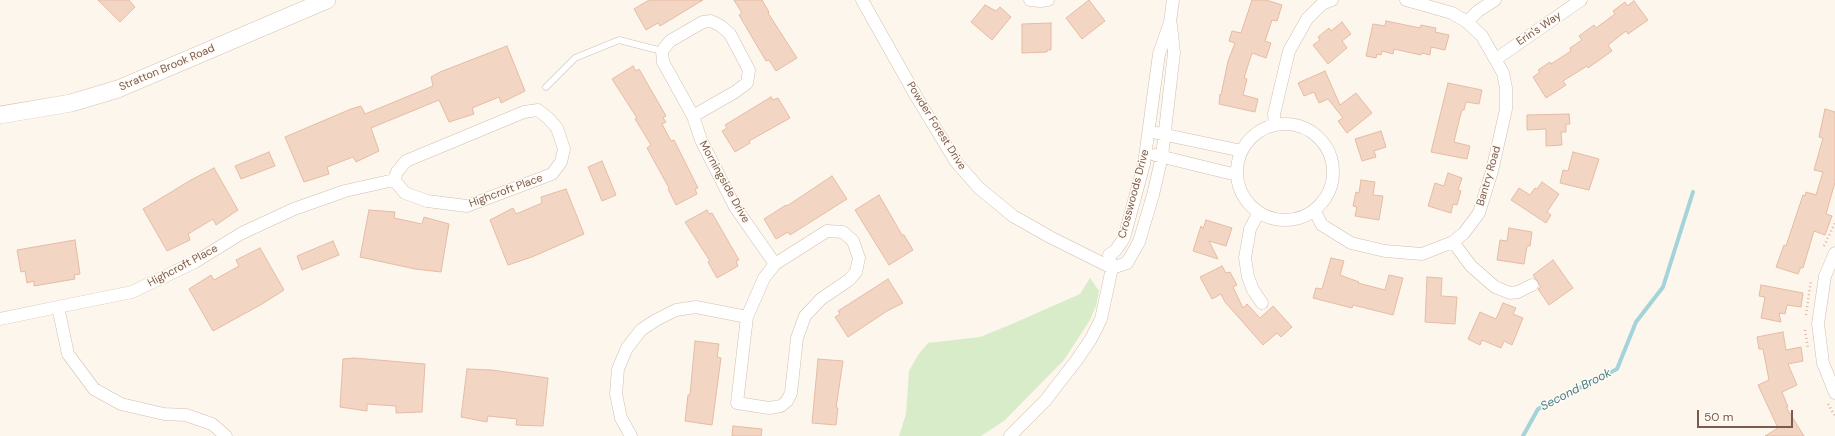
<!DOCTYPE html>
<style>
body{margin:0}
#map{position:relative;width:1835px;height:436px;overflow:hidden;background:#fdf6ec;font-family:"DM Sans",sans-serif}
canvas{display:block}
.scale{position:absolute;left:1697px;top:410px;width:96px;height:18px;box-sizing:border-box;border:2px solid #7a5c4d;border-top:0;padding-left:5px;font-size:12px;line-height:14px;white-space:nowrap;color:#7a5c4d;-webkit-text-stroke:3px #fffaf3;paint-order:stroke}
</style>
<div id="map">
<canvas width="1835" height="436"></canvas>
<div class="scale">50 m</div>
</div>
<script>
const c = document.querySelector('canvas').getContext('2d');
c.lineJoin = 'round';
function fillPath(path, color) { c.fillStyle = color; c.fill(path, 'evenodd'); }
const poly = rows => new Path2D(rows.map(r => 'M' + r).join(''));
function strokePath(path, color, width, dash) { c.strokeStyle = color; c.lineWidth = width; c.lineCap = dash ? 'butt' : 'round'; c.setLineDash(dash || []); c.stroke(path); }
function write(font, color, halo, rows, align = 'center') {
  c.font = font + ' "DM Sans",sans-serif'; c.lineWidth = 3; c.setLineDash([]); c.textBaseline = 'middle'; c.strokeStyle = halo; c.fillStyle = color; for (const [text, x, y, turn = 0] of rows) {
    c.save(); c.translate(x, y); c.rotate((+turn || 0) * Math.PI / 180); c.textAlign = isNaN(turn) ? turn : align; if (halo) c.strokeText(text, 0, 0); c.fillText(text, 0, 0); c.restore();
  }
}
const green = poly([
 [1090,278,1099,291,1096,306,1090,320,1064,360,1004,421,981,436,899,436,906,414,909,371,918,355,928,343,980,337,1012,324,1080,294]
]);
const stream = poly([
 [1523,436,1538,409,1617,369,1636,322,1663,287,1693,192]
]);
const building = poly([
 [98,0,129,0,135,7,120,22,98,0],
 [649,0,703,0,660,26,658,23,646,30,634,9,649,0],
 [734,0,762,0,769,12,768,13,797,58,776,71,769,60,766,61,739,15,742,13,734,0],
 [1089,0,1105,21,1082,39,1066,18,1089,0],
 [1252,0,1266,0,1282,5,1277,21,1272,20,1265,41,1271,43,1266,58,1252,53,1244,78,1247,79,1243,95,1258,99,1255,112,1219,104,1220,94,1221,95,1228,61,1235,43,1229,41,1232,31,1241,33,1252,0],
 [1634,1,1648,20,1628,34,1626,31,1608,45,1612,51,1588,68,1587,66,1563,81,1566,85,1546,98,1533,77,1540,72,1538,70,1550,62,1551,64,1571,51,1570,48,1582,40,1579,36,1594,25,1596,28,1615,14,1613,11,1625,2,1627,6,1634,1],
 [985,5,996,11,1000,7,1011,17,992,40,971,22,985,5],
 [1386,21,1420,28,1421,25,1436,28,1435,32,1449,35,1445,50,1431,47,1430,55,1422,53,1421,55,1394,49,1393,54,1382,51,1381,55,1377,54,1376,58,1366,56,1373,24,1385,26,1386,21],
 [1342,22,1351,34,1342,41,1347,48,1328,64,1313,45,1320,40,1318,37,1329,28,1331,31,1342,22],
 [1051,23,1051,50,1047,50,1047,52,1022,53,1022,24,1051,23],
 [507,46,525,91,501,103,499,97,472,108,474,114,449,122,439,100,371,128,379,151,356,162,353,157,327,167,329,174,304,182,285,137,351,109,361,106,365,114,433,86,431,77,440,72,507,46],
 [633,66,636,71,639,69,666,116,663,118,666,122,662,124,671,141,674,140,698,188,695,189,697,194,676,205,668,189,669,188,647,148,651,145,635,119,637,118,612,79,633,66],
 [1325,71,1340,105,1356,93,1372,113,1347,133,1338,121,1343,118,1328,99,1319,103,1314,92,1304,96,1298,83,1325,71],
 [1448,83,1482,90,1479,104,1466,102,1464,110,1462,110,1460,117,1454,142,1470,146,1467,159,1431,152,1448,83],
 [771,97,773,100,778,98,790,118,749,141,750,143,735,152,722,131,727,128,725,125,771,97],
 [1825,109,1835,112,1835,182,1826,214,1832,216,1825,235,1814,231,1803,268,1801,267,1798,274,1776,267,1784,245,1786,246,1803,195,1805,196,1806,192,1816,195,1823,172,1814,170,1823,138,1819,137,1825,109],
 [1569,114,1570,124,1566,124,1566,132,1561,132,1562,145,1546,146,1546,129,1527,130,1527,115,1569,114],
 [1381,131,1386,147,1374,151,1376,157,1362,161,1355,139,1381,131],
 [269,152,275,166,241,179,235,166,269,152],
 [1573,152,1599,159,1589,190,1560,183,1563,170,1568,171,1573,152],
 [602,161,616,195,602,201,588,167,602,161],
 [214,168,238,210,216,225,213,219,188,234,190,240,167,251,143,209,191,180,214,168],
 [1448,173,1462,178,1458,190,1461,191,1457,205,1453,204,1451,213,1428,206,1435,183,1444,186,1448,173],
 [832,176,847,199,790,235,788,232,776,239,764,219,786,205,787,206,832,176],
 [1361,180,1375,182,1373,195,1383,196,1379,220,1355,216,1357,207,1353,206,1356,192,1359,193,1361,180],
 [1542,182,1559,194,1547,212,1551,215,1546,223,1511,200,1519,188,1530,195,1535,188,1537,189,1542,182],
 [566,189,584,234,532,257,508,265,490,220,513,208,516,214,542,203,541,197,566,189],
 [879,195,902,235,904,235,913,250,889,265,855,210,879,195],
 [369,210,395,212,394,218,422,224,424,217,449,224,441,272,415,269,360,257,369,210],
 [707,210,709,214,712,213,739,260,736,261,738,266,717,278,708,262,710,261,685,222,707,210],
 [1206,220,1232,228,1226,246,1209,241,1218,259,1193,251,1201,226,1203,229,1206,220],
 [1509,228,1532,232,1530,246,1527,246,1524,264,1497,260,1500,240,1507,241,1509,228],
 [75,240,80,274,74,275,75,279,34,286,34,281,27,283,25,271,21,272,17,250,75,240],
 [333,241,339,255,302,270,297,256,333,241],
 [260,248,284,290,262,304,213,331,189,289,211,275,214,280,239,266,236,260,260,248],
 [1331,258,1344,261,1340,275,1359,282,1358,283,1385,290,1389,275,1403,278,1393,315,1353,305,1352,308,1313,298,1316,288,1322,289,1331,258],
 [1553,260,1573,288,1549,305,1538,289,1541,287,1533,275,1553,260],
 [1222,266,1226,273,1230,272,1237,285,1233,287,1243,308,1247,304,1260,318,1273,306,1292,327,1281,337,1277,333,1263,345,1225,302,1221,294,1212,299,1200,277,1222,266],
 [1427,277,1442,278,1441,296,1457,297,1455,324,1425,322,1427,277],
 [888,279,903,303,887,311,848,337,835,317,840,314,838,311,888,279],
 [1761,285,1803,293,1801,307,1787,305,1785,314,1779,313,1781,322,1761,318,1765,297,1759,296,1761,285],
 [1503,303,1516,308,1513,314,1523,318,1512,345,1504,341,1501,348,1482,340,1480,345,1468,339,1480,312,1496,319,1503,303],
 [1783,332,1786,350,1801,347,1803,361,1788,364,1797,385,1782,392,1788,407,1786,407,1804,436,1765,436,1778,428,1758,385,1769,380,1763,349,1759,349,1757,337,1783,332],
 [695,341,719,344,717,357,721,358,712,425,685,421,688,395,690,395,695,341],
 [354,358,425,364,422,412,396,413,396,406,367,404,367,411,340,407,343,359,354,358],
 [818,359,843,361,836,408,838,408,836,425,812,423,818,359],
 [467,369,492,370,548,378,543,426,516,425,517,419,488,416,487,422,461,417,467,369],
 [733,426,762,429,761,436,732,436,733,426]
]);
const path = poly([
 [1824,246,1835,223],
 [1806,315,1811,280],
 [1805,330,1808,349],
 [1828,404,1835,416]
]);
const lane = poly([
 [546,87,575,58,619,40,662,51]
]);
const street = poly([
 [862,0,916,96,956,162,979,188,1013,216,1050,237,1112,268],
 [1030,0,1040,1,1048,0],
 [1467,22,1478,11,1495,0],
 [1496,59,1581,0],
 [538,110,548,118,557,128,564,149,561,162,552,174,467,206,427,201,405,193,394,180,397,172,406,161,524,112,538,110],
 [693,116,735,92,747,83,749,70,730,34,721,26,711,21,703,22,670,41,662,51,663,62,693,116,701,140,735,207,775,264],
 '1237 172a48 48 0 1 1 96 0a48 48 0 1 1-96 0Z',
 [1275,125,1274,114,1289,51,1307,19,1322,4,1332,0],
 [1157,133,1242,151],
 [1155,155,1237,175],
 [1314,210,1322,225,1351,243,1385,251,1422,254,1453,242,1464,233,1479,213,1492,171,1506,109,1506,88,1503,73,1482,36,1467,22,1452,13,1406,0],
 [1259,212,1250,229,1245,258,1248,277,1253,290,1262,303],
 [827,231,843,232,853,241,859,258,856,272,849,280,821,299,805,316,797,338,791,393,787,401,781,406,769,408,737,403,747,317,764,278,775,264,827,231],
 [1453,242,1471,266,1495,287,1510,293,1518,292,1532,285],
 [1835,253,1825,276,1818,324,1823,363,1835,393],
 [1112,268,1127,263,1139,242,1153,195,1162,156,1174,53,1171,25],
 [0,319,58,307],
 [226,436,212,424,186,415,164,414,121,404,94,389,68,354,58,307,132,292,195,262,242,233,294,209,345,191,394,180],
 [631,436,621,418,616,394,618,369,627,348,641,330,656,320,676,310,696,307,747,317],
 [1010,436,1045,401,1076,361,1091,339,1101,319,1112,268,1109,255,1116,250,1124,238,1144,164,1159,54,1170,22,1173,0]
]);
const secondary = poly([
 [0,115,71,103,118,89,327,0]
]);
const streetNames = [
 ["Erin's Way",1539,29,-34],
 ["Stratton Brook Road",167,68,-23],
 ["Powder Forest Drive",936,126,58],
 ["Bantry Road",1489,176,-74],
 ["Morningside Drive",724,182,61],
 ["Highcroft Place",506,191,-20],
 ["Crosswoods Drive",1134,194,-75],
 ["Highcroft Place",183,266,-28]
];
const waterNames = [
 ["Second Brook",1576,390,-27]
];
fillPath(green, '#d8ecc9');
strokePath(stream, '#a5d3da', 4);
fillPath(building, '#f3d5c3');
strokePath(building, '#e6bba3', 1);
strokePath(lane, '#d1beb0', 7);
strokePath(street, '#d1beb0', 13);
strokePath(secondary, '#d6c0b0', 18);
strokePath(path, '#d9b8a5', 2.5, [1, 3]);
strokePath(lane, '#fff', 6);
strokePath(street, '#fff', 12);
strokePath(secondary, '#fff', 17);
write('11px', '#7a5c4d', '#fffaf3', streetNames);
write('italic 12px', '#437c86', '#fffaf3', waterNames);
</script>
